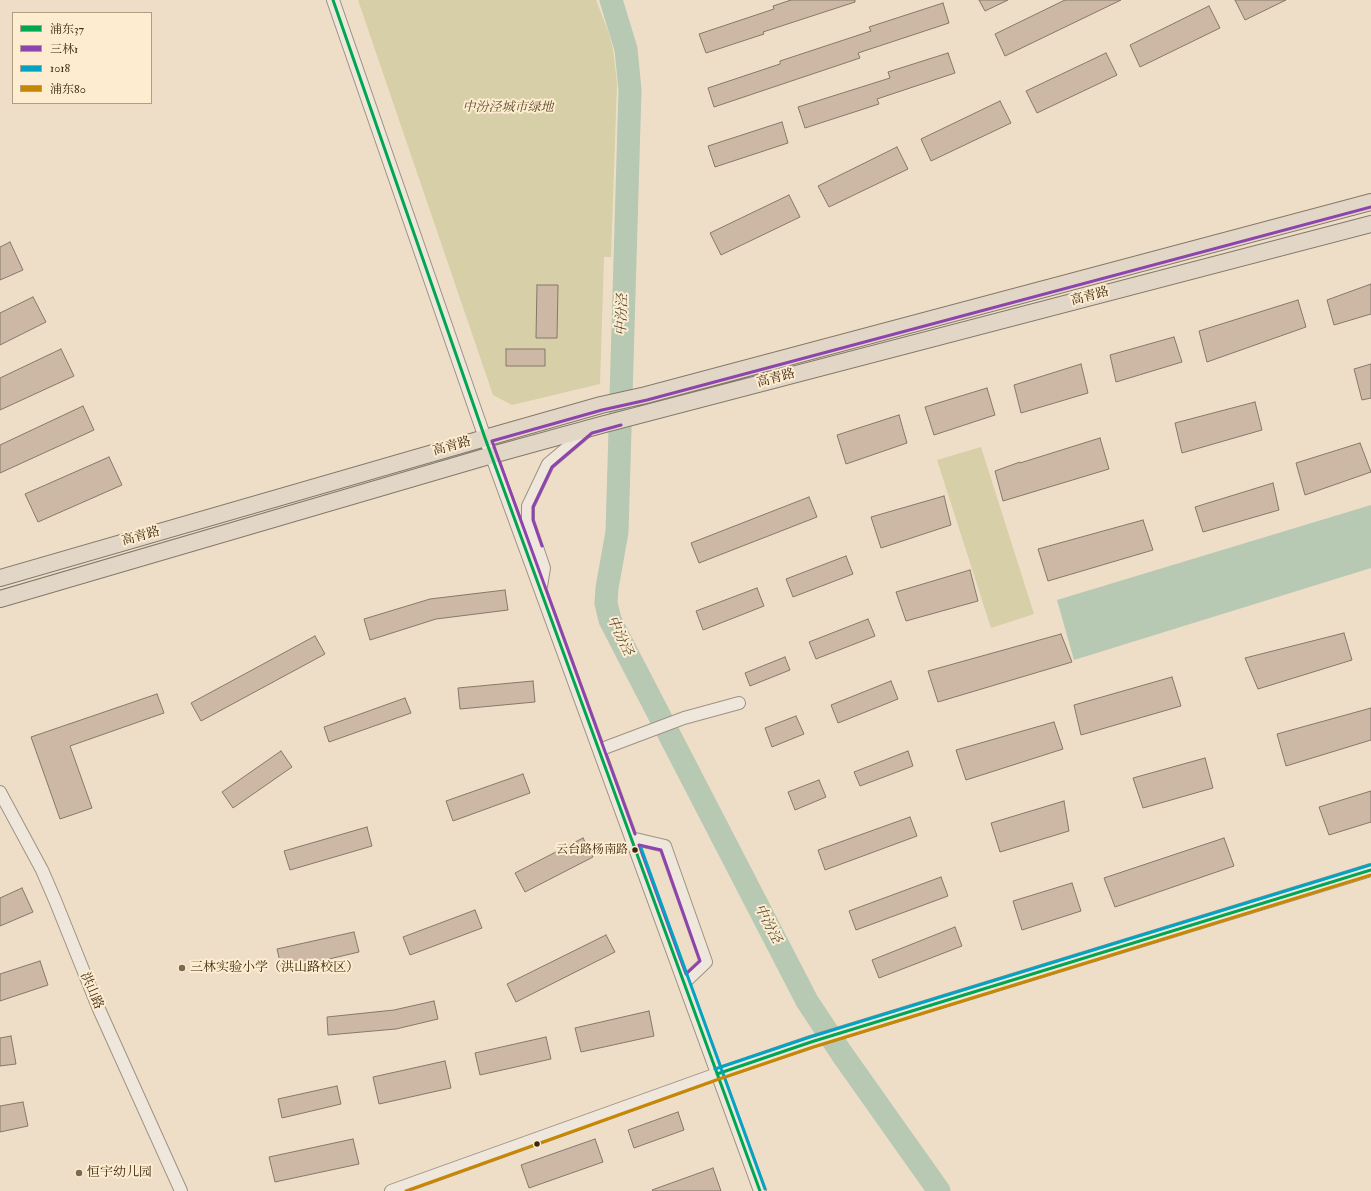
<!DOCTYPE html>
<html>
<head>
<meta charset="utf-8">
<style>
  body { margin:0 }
  #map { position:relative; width:1371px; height:1191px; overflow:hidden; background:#eedec7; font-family:"IM FELL Double Pica","Noto Serif SC",serif }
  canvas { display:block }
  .legend { position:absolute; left:12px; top:12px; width:140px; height:92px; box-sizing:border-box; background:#feecd1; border:1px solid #b19e82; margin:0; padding:5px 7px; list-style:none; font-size:12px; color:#3d290c }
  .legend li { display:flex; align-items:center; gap:8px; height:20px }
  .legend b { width:20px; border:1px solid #b19e82 }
</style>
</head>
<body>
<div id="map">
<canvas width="1371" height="1191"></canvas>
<ul class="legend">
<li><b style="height:5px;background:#00a651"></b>浦东37</li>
<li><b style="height:5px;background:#8e44ad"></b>三林1</li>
<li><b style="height:5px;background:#03a3c4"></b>1018</li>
<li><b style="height:5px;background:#c88703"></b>浦东80</li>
</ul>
</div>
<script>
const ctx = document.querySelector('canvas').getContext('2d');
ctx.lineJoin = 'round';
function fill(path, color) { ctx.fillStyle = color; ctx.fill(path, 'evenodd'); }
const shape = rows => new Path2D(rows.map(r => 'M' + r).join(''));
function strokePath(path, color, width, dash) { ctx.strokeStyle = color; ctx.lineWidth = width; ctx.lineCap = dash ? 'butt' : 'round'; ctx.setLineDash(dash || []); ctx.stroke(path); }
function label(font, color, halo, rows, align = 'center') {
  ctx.font = font + ' "IM FELL Double Pica","Noto Serif SC",serif'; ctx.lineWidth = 4; ctx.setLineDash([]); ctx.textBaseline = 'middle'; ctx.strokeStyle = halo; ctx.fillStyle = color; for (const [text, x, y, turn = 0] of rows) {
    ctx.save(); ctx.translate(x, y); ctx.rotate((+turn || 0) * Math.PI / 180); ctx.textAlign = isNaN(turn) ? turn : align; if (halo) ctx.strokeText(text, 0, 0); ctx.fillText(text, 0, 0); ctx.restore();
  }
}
fill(shape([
  [358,0,596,0,608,31,613,49,617,83,611,257,604,257,600,384,512,405,493,395],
  [981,447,1034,614,991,628,937,460]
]), '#d6cfa7');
fill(shape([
  [1371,505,1371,568,1074,660,1057,600]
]), '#b7c8b3');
strokePath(shape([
  [611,0,626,49,630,90,617,532,607,588,606,603,610,620,807,1001,842,1054,939,1191]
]), '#b7c8b3', 23);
const building = shape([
  [791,0,855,0,855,2,763,32,764,34,706,53,699,34,774,9,773,6,791,0],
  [979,0,1008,0,985,11,979,0],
  [1065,0,1121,0,1005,56,995,34,1065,0],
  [1235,0,1286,0,1245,20,1235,0],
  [943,3,949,23,858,53,860,58,714,107,708,88,780,64,780,61,871,31,869,27,943,3],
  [1209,6,1220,28,1140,67,1130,45,1209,6],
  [948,53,955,73,877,99,879,104,805,128,798,107,890,78,888,72,948,53],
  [1106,53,1117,75,1037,113,1026,91,1106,53],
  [1000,101,1011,123,931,161,921,139,1000,101],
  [782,122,788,143,715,167,708,146,782,122],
  [897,147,908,169,829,207,818,186,897,147],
  [789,195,800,217,721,255,710,233,789,195],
  [10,242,23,270,0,280,0,247,10,242],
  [1371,284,1371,314,1334,325,1327,300,1371,284],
  [537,285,558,285,557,338,536,338,537,285],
  [33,297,46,322,0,345,0,313,33,297],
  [1298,300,1306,327,1207,362,1199,331,1298,300],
  [1174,337,1182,362,1116,382,1110,355,1174,337],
  [61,349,74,376,0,410,0,378,61,349],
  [506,349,545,349,545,366,506,366,506,349],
  [1081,364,1088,393,1021,413,1014,385,1081,364],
  [1371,364,1371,398,1362,400,1354,369,1371,364],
  [987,388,995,415,934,435,925,407,987,388],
  [1255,402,1262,430,1182,453,1175,423,1255,402],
  [83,406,94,430,0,473,0,445,83,406],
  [899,415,907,443,846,464,837,435,899,415],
  [1100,438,1109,469,1003,501,995,471,1020,462,1020,463,1100,438],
  [1360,443,1371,472,1305,495,1296,463,1360,443],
  [109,457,122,485,38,522,25,494,109,457],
  [1273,483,1279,510,1203,532,1195,507,1273,483],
  [944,496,951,525,881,548,871,517,944,496],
  [809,497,817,517,699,563,691,543,809,497],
  [1143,520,1153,550,1048,581,1038,549,1143,520],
  [846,556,853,574,793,597,786,579,846,556],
  [970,570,978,601,906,621,896,592,970,570],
  [757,588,764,606,703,630,696,611,757,588],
  [505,590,508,610,436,619,370,640,364,619,430,599,505,590],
  [868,619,875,636,816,659,809,642,868,619],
  [1344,633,1352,660,1258,689,1245,658,1344,633],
  [1061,634,1072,662,938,702,928,671,1061,634],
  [315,636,325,654,201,721,191,703,315,636],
  [785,657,790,670,750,686,745,673,785,657],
  [1172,677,1181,706,1081,735,1074,705,1172,677],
  [533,681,535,702,460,709,458,688,533,681],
  [891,681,898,699,838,723,831,705,891,681],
  [157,694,164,713,70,746,92,808,60,819,31,737,157,694],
  [405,698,411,713,329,742,324,727,405,698],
  [1371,708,1371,740,1286,766,1277,734,1371,708],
  [796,716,804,734,772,747,765,728,796,716],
  [1054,722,1063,749,966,780,956,750,1054,722],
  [281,751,292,767,233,808,222,792,281,751],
  [908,751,913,766,860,786,854,772,908,751],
  [1205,758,1213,788,1143,808,1133,778,1205,758],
  [523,774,530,793,453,821,446,801,523,774],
  [819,780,826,797,795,810,788,792,819,780],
  [1371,791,1371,822,1329,835,1319,807,1371,791],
  [1064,801,1069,831,1000,852,991,823,1064,801],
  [910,817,917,836,825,870,818,850,910,817],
  [367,827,372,846,290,870,284,851,367,827],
  [583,838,593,857,525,892,515,873,583,838],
  [1224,838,1234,866,1115,907,1104,878,1224,838],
  [941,877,948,896,856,930,849,911,941,877],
  [1072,883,1081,911,1022,930,1013,901,1072,883],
  [22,888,33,912,0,926,0,898,22,888],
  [475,910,482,928,410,955,403,937,475,910],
  [955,927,962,946,879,978,872,960,955,927],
  [354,932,359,952,282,970,277,949,354,932],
  [606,935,615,952,516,1002,507,984,606,935],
  [40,961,48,985,0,1001,0,974,40,961],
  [434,1001,438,1019,396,1029,328,1035,327,1017,394,1010,434,1001],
  [649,1011,654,1036,581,1052,575,1028,649,1011],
  [11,1036,16,1064,0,1066,0,1038,11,1036],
  [546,1037,551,1059,480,1075,475,1053,546,1037],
  [445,1061,451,1088,379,1104,373,1077,445,1061],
  [337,1086,341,1104,282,1118,278,1099,337,1086],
  [23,1102,28,1126,0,1132,0,1106,23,1102],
  [678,1112,684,1130,634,1148,628,1130,678,1112],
  [353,1139,359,1164,275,1182,269,1157,353,1139],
  [595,1139,603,1162,529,1188,521,1165,595,1139],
  [713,1168,721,1191,653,1191,652,1190,713,1168]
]);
fill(building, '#cdb8a5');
strokePath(building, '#847969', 1);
const minor = shape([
  [333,0,485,438,760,1191],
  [541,586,544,568,528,521,528,506,548,464,588,430],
  [599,750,684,718,739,703],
  [0,792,42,870,55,900,98,1007,181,1191],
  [631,838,665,846,706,962,684,983],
  [391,1191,717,1074,811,1042,1371,870]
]);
const major = shape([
  [0,578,485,438,601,405,646,395,1371,202],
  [0,599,492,455,601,425,1371,224]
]);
strokePath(minor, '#9d9282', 14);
strokePath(major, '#847969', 18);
strokePath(minor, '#efe7dc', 12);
strokePath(major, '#e2d7c7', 16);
strokePath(shape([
  [333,0,485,438,760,1191],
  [717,1074,811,1042,1371,870]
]), '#00a651', 3);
strokePath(shape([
  [542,546,533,520,533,507,552,467,592,433,621,425],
  [635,834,492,441,602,410,647,400,1371,207],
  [639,845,661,850,700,961,686,974,639,845]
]), '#8e44ad', 3);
strokePath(shape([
  [641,848,765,1189],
  [715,1069,810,1037,1370,865]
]), '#03a3c4', 3);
strokePath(shape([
  [406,1191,719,1079,813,1047,1371,875]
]), '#c88703', 3);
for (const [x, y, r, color] of [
  [635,850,3.5,"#3d290c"],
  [182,968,4,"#7b684d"],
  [537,1144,3.5,"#3d290c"],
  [79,1173,4,"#7b684d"]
]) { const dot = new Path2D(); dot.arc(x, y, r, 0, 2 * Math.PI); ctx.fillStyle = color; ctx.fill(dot); strokePath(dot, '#feecd1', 1.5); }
label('12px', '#3d290c', '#feecd1', [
  ["云台路杨南路",628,850]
], 'right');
label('italic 13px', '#5e4f2c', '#feecd1', [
  ["中汾泾城市绿地",508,108]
]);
label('13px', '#3d290c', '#feecd1', [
  ["高青路",1090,297,-15],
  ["高青路",776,379,-15],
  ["高青路",452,447,-16],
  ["高青路",141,537,-16],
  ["洪山路",91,991,67]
]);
label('13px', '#3d290c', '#feecd1', [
  ["三林实验小学（洪山路校区）",190,968],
  ["恒宇幼儿园",87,1173]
], 'left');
label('italic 14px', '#564e34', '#feecd1', [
  ["中汾泾",623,315,-88],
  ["中汾泾",619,636,65],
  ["中汾泾",767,924,63]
]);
</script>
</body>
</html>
